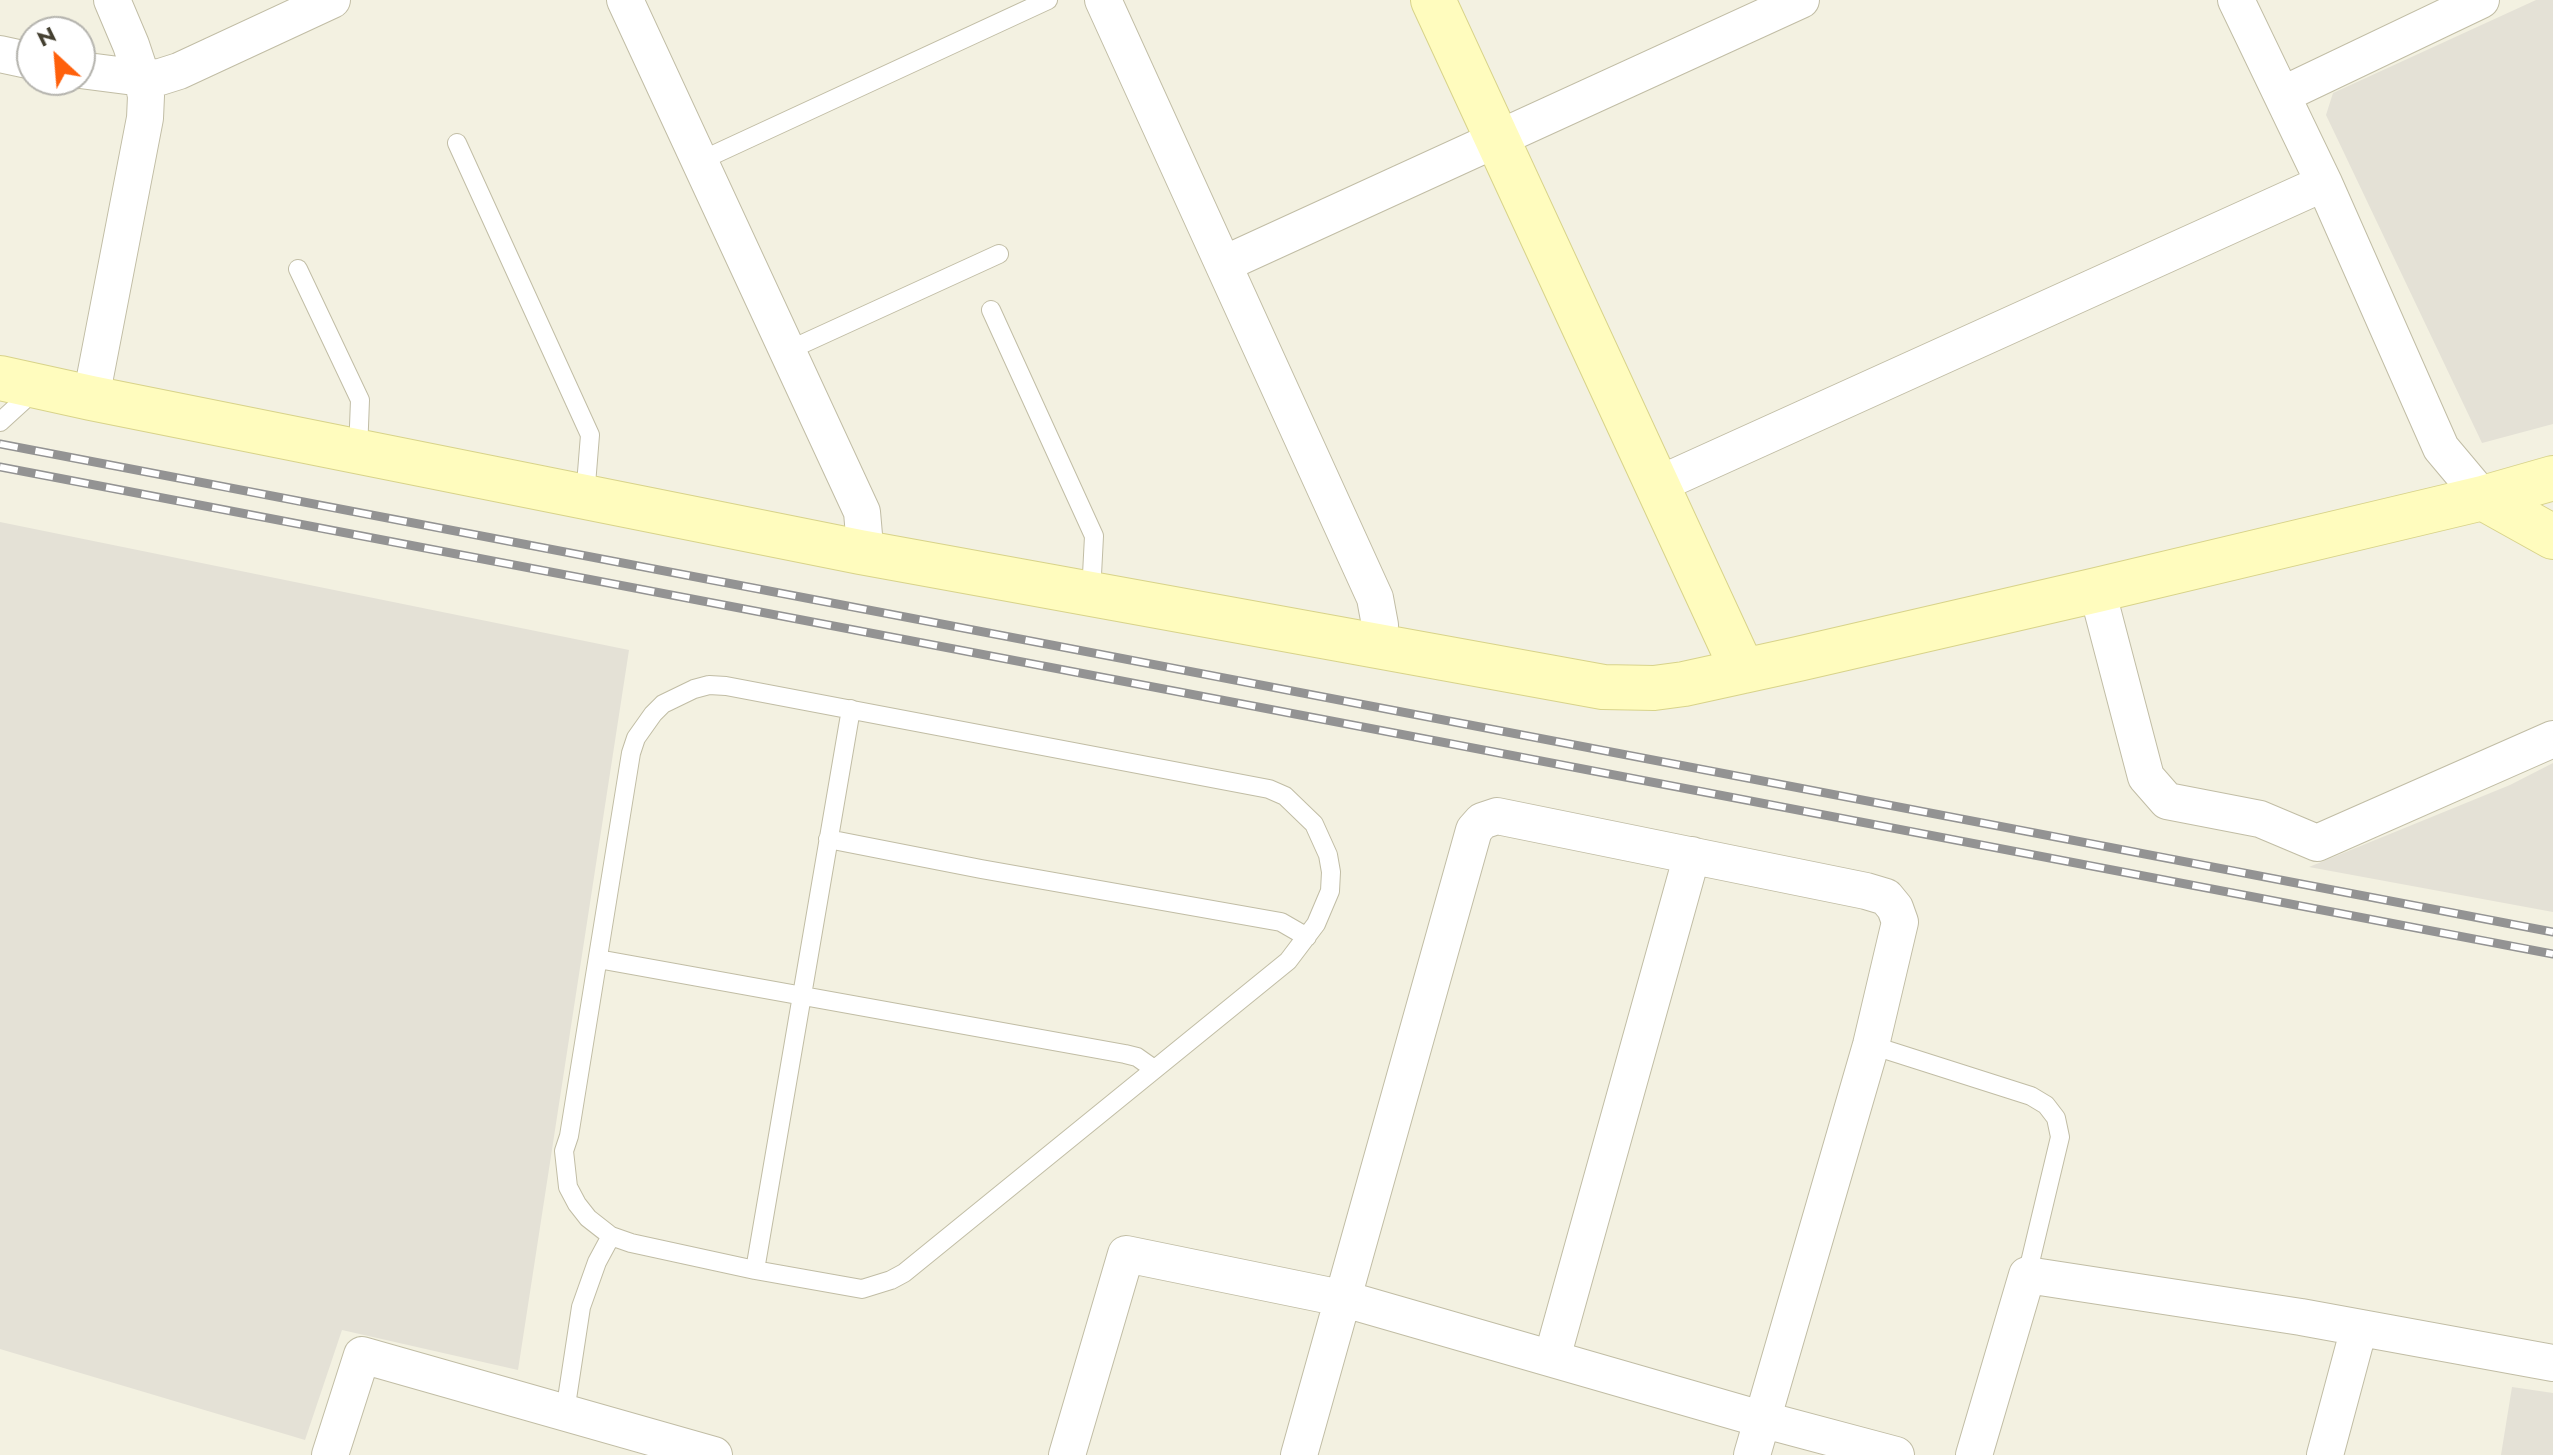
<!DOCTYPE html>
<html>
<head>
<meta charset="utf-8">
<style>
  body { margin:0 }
  #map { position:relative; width:2553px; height:1455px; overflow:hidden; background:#f3f1e1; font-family:Jost,sans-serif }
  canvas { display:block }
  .north { position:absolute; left:16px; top:16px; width:80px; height:80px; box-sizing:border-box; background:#fff; border:2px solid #b4b3ad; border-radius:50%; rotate:334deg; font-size:22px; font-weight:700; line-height:32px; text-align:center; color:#444031 }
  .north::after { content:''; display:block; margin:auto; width:28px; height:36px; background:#ff600b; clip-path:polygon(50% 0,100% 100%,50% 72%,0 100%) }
</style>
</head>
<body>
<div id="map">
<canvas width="2553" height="1455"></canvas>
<div class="north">N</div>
</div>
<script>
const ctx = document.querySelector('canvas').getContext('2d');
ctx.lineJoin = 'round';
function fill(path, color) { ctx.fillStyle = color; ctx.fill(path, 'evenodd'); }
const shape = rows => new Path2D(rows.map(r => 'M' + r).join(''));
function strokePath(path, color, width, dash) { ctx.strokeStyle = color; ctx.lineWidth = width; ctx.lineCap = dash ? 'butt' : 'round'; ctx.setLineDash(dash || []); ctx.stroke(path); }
fill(shape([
  [2536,0,2553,0,2553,424,2482,443,2326,115,2333,93],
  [0,522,629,650,518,1370,342,1330,305,1440,0,1349],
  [2553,763,2553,912,2309,867,2510,785],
  [2512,1387,2553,1393,2553,1455,2501,1455]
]), '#e4e1d6');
const lane = shape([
  [457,143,590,435,585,497],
  [700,161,1048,0],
  [298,269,360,400,358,452],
  [991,310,1094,536,1091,594],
  [787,351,999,254],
  [0,422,23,401,33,386],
  [709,685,726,686,1269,789,1285,796,1314,824,1328,855,1331,872,1330,891,1316,924,1288,961,904,1273,891,1280,862,1289,755,1270,631,1243,611,1236,588,1218,577,1204,568,1187,564,1151,569,1136,631,753,636,738,653,714,663,704,694,689,709,685],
  [828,839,981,869,1281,922,1307,937],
  [598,959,1125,1054,1137,1057,1154,1069],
  [1871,1045,2031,1096,2046,1105,2056,1118,2060,1137,2027,1275],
  [755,1270,851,709],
  [565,1412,581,1307,597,1262,611,1236]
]);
const street = shape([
  [625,0,862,512,864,535,860,552],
  [1103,0,1375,598,1380,625,1377,646],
  [2236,0,2324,183,2441,448,2483,498],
  [0,54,32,61],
  [80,70,142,78,160,77,179,71,332,0],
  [2282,95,2481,0],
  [1224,264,1801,0],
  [91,398,145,118,146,96,142,78,131,45,112,0],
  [1655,486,2324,183],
  [2097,590,2146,777,2167,801,2260,819,2317,843,2553,739],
  [1552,1358,1692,855],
  [330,1455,362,1355,714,1455],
  [1067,1455,1126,1254,1341,1298,1761,1419,1896,1455],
  [1299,1455,1474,830,1482,821,1497,816,1866,891,1886,897,1895,908,1900,922,1871,1045,1752,1455],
  [1974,1455,2027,1275,2301,1317,2553,1363],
  [2325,1455,2359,1328]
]);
const secondary = shape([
  [1433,0,1743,671],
  [0,378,91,398,860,552,1603,687,1654,688,1684,684,1798,659,2097,590,2483,498,2553,478],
  [2483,498,2553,537]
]);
strokePath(lane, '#c1bda5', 20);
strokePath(street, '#c1bda5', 38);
strokePath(secondary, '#d8d38a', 46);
strokePath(lane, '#fff', 18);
strokePath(street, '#fff', 36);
strokePath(secondary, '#fffcbe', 44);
const rail = shape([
  [0,444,2553,932],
  [0,467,2553,954]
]);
strokePath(rail, '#939393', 9);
strokePath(rail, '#fff', 6, [18]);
</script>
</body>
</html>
